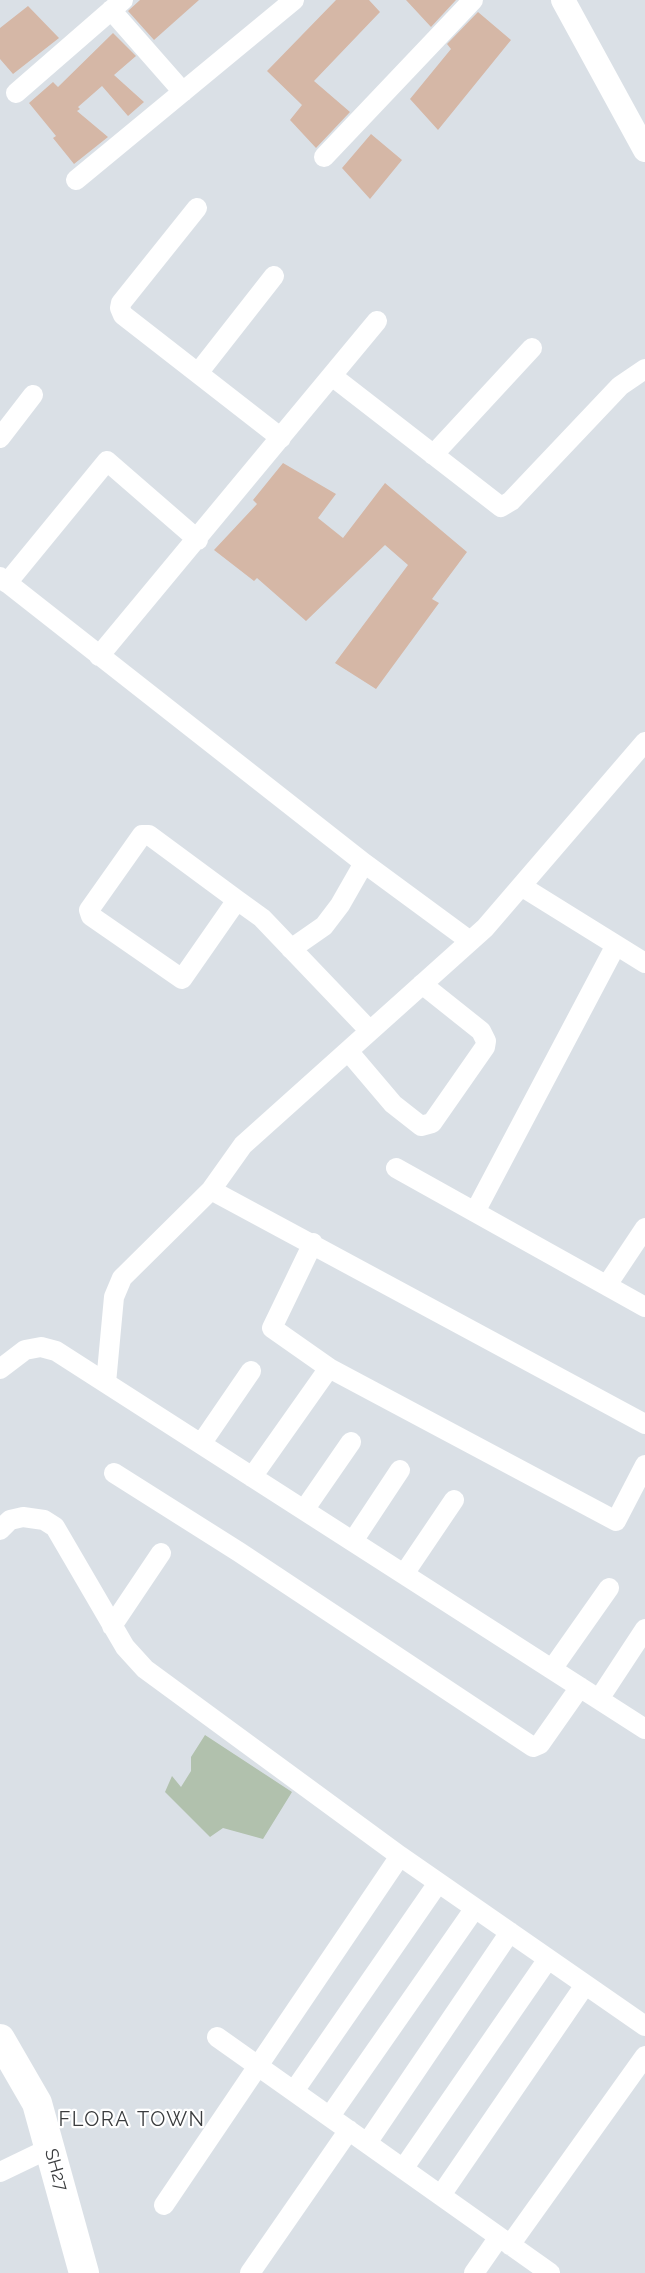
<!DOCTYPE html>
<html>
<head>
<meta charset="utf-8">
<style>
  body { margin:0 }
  canvas { display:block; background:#dae0e6 }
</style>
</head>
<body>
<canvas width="645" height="2273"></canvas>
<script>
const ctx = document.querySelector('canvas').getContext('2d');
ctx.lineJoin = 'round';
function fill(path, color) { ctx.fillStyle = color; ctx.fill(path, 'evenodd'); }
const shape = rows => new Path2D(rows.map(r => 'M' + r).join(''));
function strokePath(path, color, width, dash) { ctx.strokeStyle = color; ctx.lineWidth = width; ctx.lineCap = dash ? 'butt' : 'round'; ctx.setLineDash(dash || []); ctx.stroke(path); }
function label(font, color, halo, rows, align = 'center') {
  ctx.font = font + ' Raleway,sans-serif'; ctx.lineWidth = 4.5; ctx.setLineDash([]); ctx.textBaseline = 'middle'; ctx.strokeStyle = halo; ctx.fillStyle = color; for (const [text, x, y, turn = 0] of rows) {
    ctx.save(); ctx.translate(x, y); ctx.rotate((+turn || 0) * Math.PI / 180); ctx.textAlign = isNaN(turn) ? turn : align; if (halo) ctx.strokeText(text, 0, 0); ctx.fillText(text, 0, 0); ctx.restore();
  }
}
fill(shape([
  [205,1735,292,1792,263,1839,223,1828,210,1837,165,1792,172,1776,181,1787,191,1771,191,1757]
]), '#b1c1ad');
fill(shape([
  [140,0,199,0,154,40,128,11],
  [336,0,369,0,380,12,314,81,350,112,316,148,290,120,302,105,267,71],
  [406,0,456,0,431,27],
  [28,6,59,38,13,74,0,59,0,28],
  [478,12,511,40,438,130,410,99,451,49,447,44],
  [113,33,136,56,114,75,144,102,128,116,102,86,78,107,80,109,77,111,108,137,74,164,53,138,56,136,29,103,53,82,58,87],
  [371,134,402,160,370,199,342,168],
  [283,463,336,494,318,518,343,538,385,483,467,552,432,599,439,603,376,689,335,663,408,565,385,545,306,621,257,578,254,581,214,550,257,504,253,500]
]), '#d5b7a6');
strokePath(shape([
  [111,10,183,92],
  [16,93,123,0],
  [324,157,473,0],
  [76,180,294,0],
  [197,208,121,303,120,308,123,315,281,438],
  [198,373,274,276],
  [332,376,501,507,511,501,620,386,645,369],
  [0,438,33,395],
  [433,455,532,348],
  [0,577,364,863,470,941],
  [7,583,107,461,198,540],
  [99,656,377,321],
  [521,886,645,963],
  [237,900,182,979,91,916,89,910,142,835,149,835,237,900,262,918,370,1031],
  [291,949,324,926,340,905,364,863],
  [348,1051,393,1104,421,1126,432,1123,485,1047,486,1041,481,1031,422,984],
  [396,1168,645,1307],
  [211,1190,645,1424],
  [476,1210,616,945],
  [313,1243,272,1328,329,1368,616,1521,645,1465],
  [607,1285,645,1228],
  [0,1369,25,1350,41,1347,56,1351,645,1729],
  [106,1383,114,1297,122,1278,211,1190,243,1145,485,928,645,742],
  [201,1444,251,1371],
  [114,1473,239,1552,533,1747,540,1744,580,1687],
  [252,1477,329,1368],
  [304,1510,351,1442],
  [0,1530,10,1520,23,1517,44,1520,55,1527,125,1647,145,1669,400,1856,645,2026],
  [353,1541,400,1470],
  [404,1574,454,1500],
  [112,1626,161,1553],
  [552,1669,609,1588],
  [599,1699,645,1629],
  [217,2037,550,2273],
  [294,2091,438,1883],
  [330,2116,475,1908],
  [367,2143,510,1932],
  [403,2169,548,1959],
  [0,2172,50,2148],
  [441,2195,585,1985],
  [164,2205,400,1856],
  [510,2245,645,2056],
  [250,2273,349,2130],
  [474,2273,499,2237]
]), '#fff', 20);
strokePath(shape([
  [563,0,645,150]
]), '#fff', 24);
strokePath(shape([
  [0,2039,37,2103,84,2273]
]), '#fff', 30);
label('18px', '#3b3d3f', '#fff', [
  ["SH27",56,2170,74]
]);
ctx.letterSpacing = '1.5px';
label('20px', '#3b3d3f', '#fff', [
  ["FLORA TOWN",132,2120]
]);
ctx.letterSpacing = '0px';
</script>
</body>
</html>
